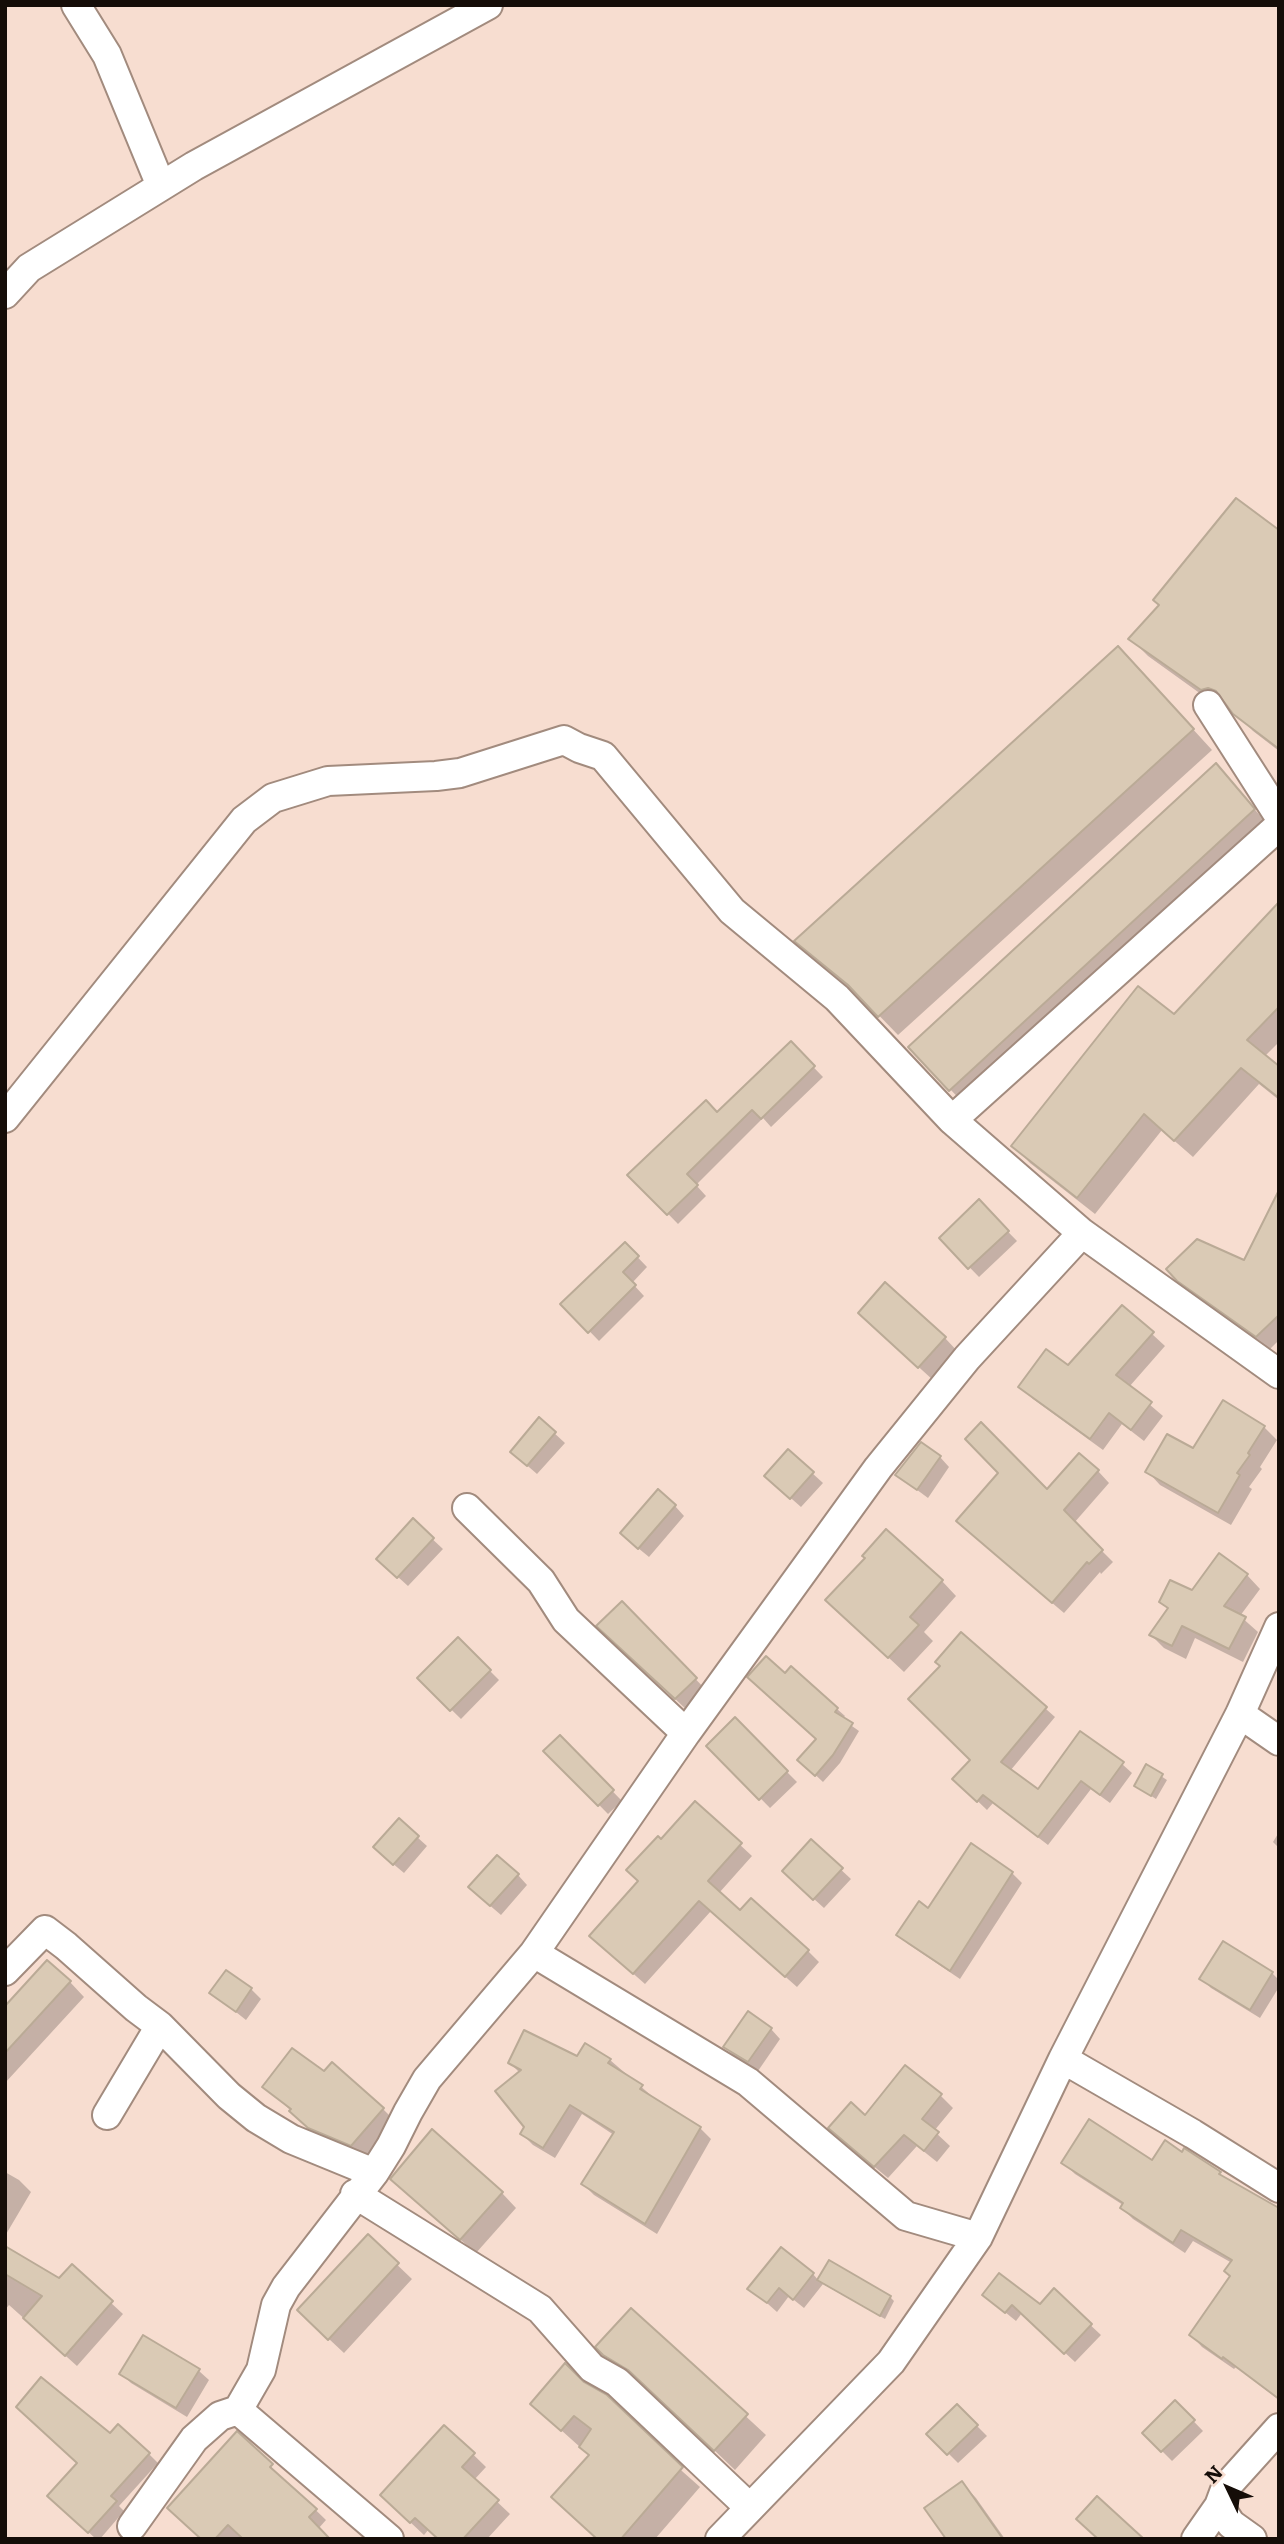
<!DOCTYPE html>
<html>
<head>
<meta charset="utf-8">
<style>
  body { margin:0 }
  #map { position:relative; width:1284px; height:2544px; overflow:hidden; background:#f7ddd0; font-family:Literata,serif }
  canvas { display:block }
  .frame { position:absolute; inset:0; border:7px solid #150d08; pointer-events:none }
  .north { position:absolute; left:1193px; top:2453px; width:70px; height:70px; -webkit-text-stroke:5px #f7ddd0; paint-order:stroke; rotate:314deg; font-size:19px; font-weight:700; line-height:28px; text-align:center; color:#150d08 }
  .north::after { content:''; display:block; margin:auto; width:24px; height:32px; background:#150d08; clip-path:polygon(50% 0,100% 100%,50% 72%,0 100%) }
</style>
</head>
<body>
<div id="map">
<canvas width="1284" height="2544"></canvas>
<div class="frame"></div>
<div class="north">N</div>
</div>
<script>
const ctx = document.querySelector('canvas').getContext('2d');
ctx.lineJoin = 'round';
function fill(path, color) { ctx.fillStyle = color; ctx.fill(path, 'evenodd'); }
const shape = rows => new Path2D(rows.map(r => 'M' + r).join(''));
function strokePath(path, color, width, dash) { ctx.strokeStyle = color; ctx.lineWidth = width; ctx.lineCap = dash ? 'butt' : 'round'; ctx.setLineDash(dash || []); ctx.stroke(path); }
fill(shape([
  [1279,532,1279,751,1253,731,1230,706,1219,707,1148,656,1131,639],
  [1137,668,1212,750,898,1035,865,1001,816,960,796,941],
  [1216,766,1273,830,970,1110,910,1047],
  [1279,905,1279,1042,1264,1057,1279,1070,1279,1100,1259,1084,1193,1157,1162,1130,1095,1214,1030,1163,1013,1145,1174,1016],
  [791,1044,823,1077,771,1127,763,1118,696,1185,706,1196,678,1224,630,1175,718,1114],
  [979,1202,1017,1241,979,1277,941,1238],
  [1279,1215,1279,1340,1270,1349,1192,1293,1168,1269,1245,1263],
  [625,1244,647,1267,632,1283,644,1296,599,1341,563,1304],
  [875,1327,945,1338,959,1353,934,1381],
  [1152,1334,1165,1346,1129,1387,1163,1416,1144,1441,1122,1424,1103,1450,1033,1399,1021,1387],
  [540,1420,565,1443,537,1474,522,1461],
  [1264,1427,1277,1440,1260,1467,1262,1469,1249,1487,1252,1489,1231,1525,1160,1485,1148,1472,1193,1451],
  [788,1451,823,1483,801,1507,776,1485],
  [940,1457,949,1467,928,1498,897,1475],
  [1098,1471,1109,1483,1074,1523,1113,1562,1101,1574,1100,1572,1064,1613,970,1533,1001,1473,1047,1492],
  [675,1506,684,1516,649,1557,632,1543],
  [413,1521,443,1549,408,1586,388,1568],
  [1247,1575,1260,1589,1240,1616,1258,1632,1243,1662,1195,1638,1186,1659,1164,1648,1151,1635,1192,1593],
  [942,1581,956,1596,924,1632,933,1641,904,1672,843,1615],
  [622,1603,710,1694,690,1713,613,1640],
  [961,1634,1055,1717,1010,1771,1038,1792,1122,1764,1132,1773,1110,1803,1091,1789,1048,1845,993,1803,987,1810,964,1788,972,1760,942,1667],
  [458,1639,499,1680,461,1719,419,1678],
  [792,1668,837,1709,845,1716,842,1719,859,1731,840,1763,823,1782,807,1767,818,1740,786,1675],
  [735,1720,797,1782,770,1808,709,1746],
  [560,1737,622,1801,608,1814,546,1751],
  [1147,1767,1167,1780,1156,1799,1136,1786],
  [695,1803,752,1856,719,1893,741,1912,808,1951,819,1962,797,1987,711,1911,645,1984,603,1947,661,1841],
  [1279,1832,1279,1848,1273,1842],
  [417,1837,427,1846,404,1873,385,1857],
  [811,1842,851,1879,824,1908,794,1881],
  [971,1846,1012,1873,1022,1883,960,1979,908,1944,899,1935,928,1910],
  [518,1875,527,1885,501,1915,480,1897],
  [1272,1973,1279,1980,1279,1987,1260,2018,1211,1988,1202,1979],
  [70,1982,84,1997,5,2083,5,2008],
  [251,1989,261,1999,246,2020,212,1993],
  [771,2029,780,2039,758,2071,735,2057,725,2047],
  [578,2058,610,2060,653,2097,700,2128,711,2139,657,2234,594,2195,583,2184,614,2135,582,2114,555,2158,533,2145,522,2134,526,2127,520,2073,510,2063],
  [324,2074,383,2109,397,2123,365,2158,324,2141,265,2087],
  [940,2095,953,2108,934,2131,950,2146,937,2162,917,2146,888,2178,842,2140,866,2117],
  [1185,2150,1226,2180,1274,2207,1279,2206,1279,2400,1236,2367,1234,2369,1202,2347,1191,2335,1232,2277,1232,2263,1193,2241,1185,2253,1133,2219,1122,2208,1123,2205,1075,2174,1063,2162,1152,2163,1182,2154],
  [5,2172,19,2180,31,2192,5,2236],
  [502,2193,516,2208,476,2253,407,2194],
  [368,2237,412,2279,344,2353,314,2325],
  [5,2248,59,2281,72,2267,123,2314,77,2366,9,2305,5,2310],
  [813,2274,819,2281,890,2297,894,2301,885,2319,823,2284,804,2308,789,2296,777,2312,750,2288],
  [1054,2291,1101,2335,1075,2362,1022,2313,1016,2321,984,2295,1040,2306],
  [631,2310,766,2435,735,2470,650,2389,624,2374,604,2354],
  [144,2337,199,2371,209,2380,187,2417,131,2383,122,2374],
  [585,2385,700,2487,655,2539,597,2539,590,2456,532,2404],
  [1175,2402,1203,2431,1172,2461,1144,2433],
  [957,2406,987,2436,958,2463,929,2434],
  [445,2427,486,2467,474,2480,510,2514,487,2539,439,2539,429,2529,424,2535,394,2507],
  [237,2434,326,2520,318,2529,327,2539,203,2539],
  [110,2436,149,2454,158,2463,119,2506,124,2511,100,2539,96,2539,59,2505],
  [962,2483,976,2498,1005,2539,948,2539]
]), '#0003');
const building = shape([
  [1236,498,1279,530,1279,749,1233,714,1216,691,1208,688,1201,690,1128,639,1159,605,1153,600,1236,498],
  [1118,646,1194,729,878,1017,848,985,794,941,1118,646],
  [1216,763,1255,809,949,1091,908,1047,1216,763],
  [1279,902,1279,1007,1247,1040,1279,1066,1279,1098,1241,1068,1174,1141,1144,1114,1077,1198,1011,1146,1138,986,1174,1014,1279,902],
  [791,1041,815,1066,761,1119,752,1110,687,1174,698,1185,667,1215,627,1175,706,1100,717,1112,791,1041],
  [1279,1190,1279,1315,1256,1337,1177,1281,1166,1269,1197,1239,1244,1260,1279,1190],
  [979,1199,1009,1231,968,1269,939,1238,979,1199],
  [625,1242,639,1256,623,1272,636,1285,588,1333,560,1304,625,1242],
  [885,1282,946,1337,918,1368,858,1313,885,1282],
  [1122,1305,1154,1332,1116,1375,1152,1402,1131,1430,1109,1413,1090,1439,1018,1387,1046,1349,1068,1365,1122,1305],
  [1223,1400,1265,1426,1248,1453,1250,1455,1237,1473,1240,1475,1218,1513,1145,1472,1167,1434,1193,1448,1223,1400],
  [539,1417,556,1432,527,1466,510,1452,539,1417],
  [981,1422,1047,1489,1079,1453,1099,1470,1064,1510,1103,1550,1089,1564,1087,1562,1052,1603,956,1521,998,1473,965,1439,981,1422],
  [921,1442,941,1456,917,1490,895,1475,921,1442],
  [788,1449,814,1472,790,1499,764,1476,788,1449],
  [658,1489,676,1505,638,1549,620,1533,658,1489],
  [413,1518,434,1538,397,1578,376,1559,413,1518],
  [886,1529,943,1580,910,1617,919,1625,888,1658,825,1600,865,1558,862,1556,886,1529],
  [1219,1553,1248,1574,1224,1606,1246,1617,1229,1649,1182,1626,1172,1646,1149,1635,1168,1608,1159,1602,1170,1580,1192,1590,1219,1553],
  [622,1601,697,1678,675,1699,596,1626,622,1601],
  [961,1632,1047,1707,1001,1762,1038,1789,1080,1731,1124,1762,1100,1795,1081,1781,1038,1837,983,1795,977,1802,952,1779,970,1760,908,1699,940,1666,935,1662,961,1632],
  [458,1637,491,1670,450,1711,417,1678,458,1637],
  [766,1656,785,1673,791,1666,838,1708,835,1712,853,1723,833,1755,815,1776,797,1760,816,1739,747,1677,766,1656],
  [735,1717,788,1771,759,1800,706,1746,735,1717],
  [560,1735,614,1790,598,1806,543,1751,560,1735],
  [1146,1764,1163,1774,1151,1796,1134,1786,1146,1764],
  [695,1801,742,1843,708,1881,740,1910,751,1898,809,1950,785,1977,699,1901,633,1974,589,1936,638,1881,626,1870,658,1836,661,1839,695,1801],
  [399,1818,419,1836,393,1865,373,1847,399,1818],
  [811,1839,843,1868,813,1900,782,1871,811,1839],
  [971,1843,1013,1872,950,1971,896,1935,919,1901,928,1908,971,1843],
  [497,1855,519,1874,490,1906,468,1887,497,1855],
  [1223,1941,1273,1972,1250,2010,1199,1979,1223,1941],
  [47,1960,71,1981,5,2053,5,2006,47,1960],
  [226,1970,252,1988,236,2012,209,1993,226,1970],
  [748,2011,772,2028,748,2062,723,2047,748,2011],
  [524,2030,577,2056,585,2043,611,2059,608,2063,643,2085,640,2089,701,2127,645,2224,581,2184,614,2132,570,2105,543,2148,520,2134,524,2127,495,2091,521,2070,508,2063,524,2030],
  [292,2048,324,2071,332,2062,384,2108,351,2146,308,2128,289,2111,291,2109,262,2087,292,2048],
  [905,2065,942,2094,922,2119,939,2132,924,2151,904,2135,874,2167,828,2128,851,2102,865,2115,905,2065],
  [1089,2119,1152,2160,1165,2140,1182,2152,1184,2148,1221,2172,1219,2174,1279,2208,1279,2399,1223,2357,1222,2359,1189,2335,1230,2276,1224,2271,1232,2260,1181,2230,1173,2243,1120,2208,1123,2203,1061,2163,1089,2119],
  [432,2129,503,2192,460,2240,390,2179,432,2129],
  [368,2234,399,2263,328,2340,297,2310,368,2234],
  [5,2246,59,2278,72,2264,113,2301,65,2356,23,2318,42,2296,5,2274,5,2246],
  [781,2247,814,2273,793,2300,779,2288,767,2303,747,2289,781,2247],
  [829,2260,891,2296,880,2316,817,2280,829,2260],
  [999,2273,1040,2304,1054,2288,1092,2324,1064,2354,1012,2305,1005,2313,982,2295,999,2273],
  [631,2308,748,2414,714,2451,628,2370,603,2355,595,2347,631,2308],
  [143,2335,200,2369,176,2408,119,2374,143,2335],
  [565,2363,584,2382,607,2395,683,2467,621,2539,597,2539,551,2497,589,2455,579,2447,591,2429,574,2416,561,2431,530,2404,565,2363],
  [41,2377,110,2433,118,2424,150,2453,111,2496,117,2501,88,2533,47,2496,77,2463,16,2407,41,2377],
  [1175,2400,1195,2420,1161,2452,1142,2433,1175,2400],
  [957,2404,978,2425,947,2455,926,2434,957,2404],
  [444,2425,475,2453,462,2467,499,2500,463,2539,438,2539,415,2518,410,2523,380,2495,444,2425],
  [237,2431,273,2464,270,2467,317,2509,309,2517,330,2539,243,2539,228,2525,215,2539,201,2539,167,2508,237,2431],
  [962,2481,1003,2539,946,2539,924,2508,962,2481],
  [1097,2496,1144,2539,1098,2539,1076,2519,1097,2496]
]);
fill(building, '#dacab5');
strokePath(building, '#baaa96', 2);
const minor = shape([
  [76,5,107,55,161,186],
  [5,294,29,268,194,166,488,5],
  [1208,705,1279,816],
  [5,1118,244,820,273,798,328,781,436,776,460,773,564,740,579,748,603,756,732,911,837,998,952,1120,1082,1233,1279,1374],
  [952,1120,1279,826],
  [467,1508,541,1581,566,1620,686,1733],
  [1240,1714,1279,1741],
  [534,1953,748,2082,906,2216,978,2237],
  [5,1971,45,1930,66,1946,136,2008,160,2026,229,2096,256,2118,291,2139,374,2173],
  [1063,2059,1193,2134,1279,2188],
  [107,2115,160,2026],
  [355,2194,540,2309,592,2368,617,2382,749,2507],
  [238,2410,389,2539],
  [1219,2506,1231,2524,1252,2539],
  [132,2526,194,2439,220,2416,238,2410,261,2370,276,2305,286,2287,374,2173,391,2146,408,2112,427,2079,534,1953,686,1733,878,1468,967,1358,1082,1233],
  [720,2539,891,2362,978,2237,1063,2059,1240,1714,1279,1627],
  [1196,2539,1219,2506,1226,2487,1279,2428]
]);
strokePath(minor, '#a28b7e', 32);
strokePath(minor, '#fff', 28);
</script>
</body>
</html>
